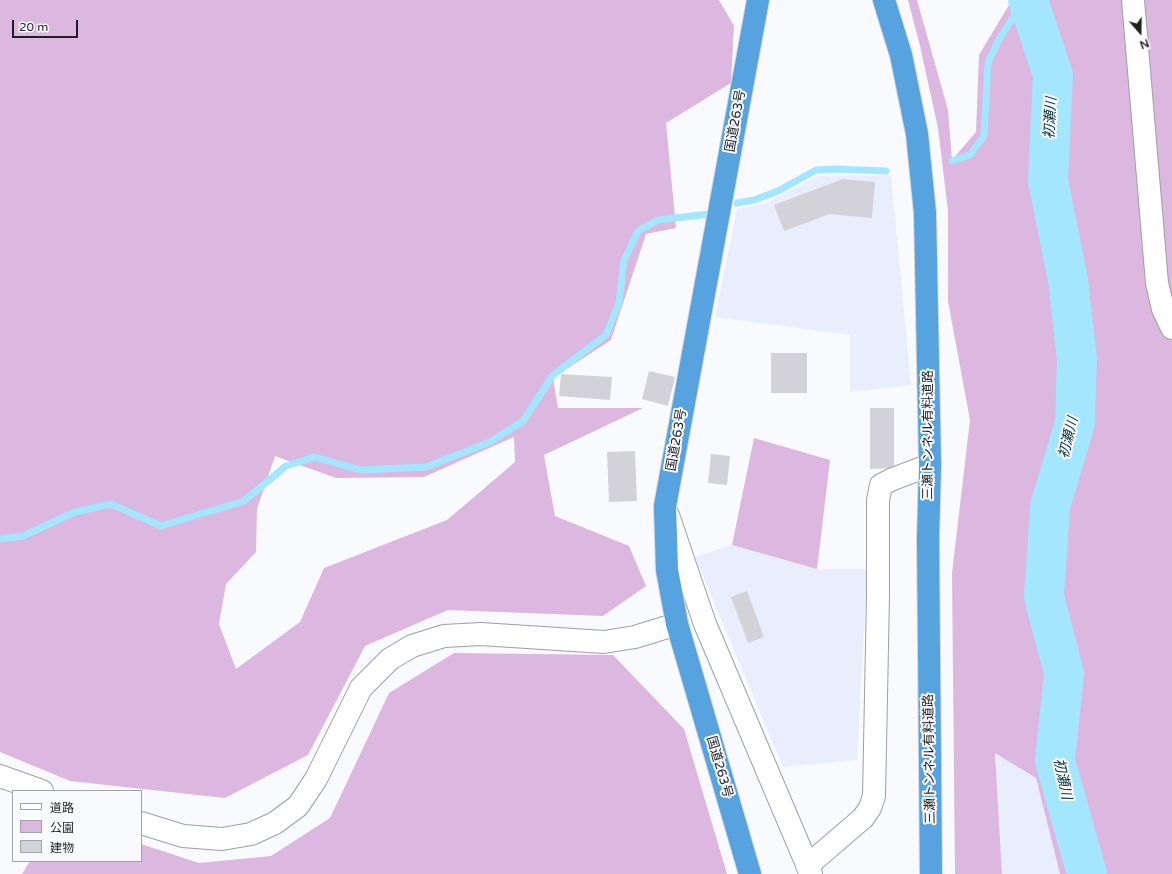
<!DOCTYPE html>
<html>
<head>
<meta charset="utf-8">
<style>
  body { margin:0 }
  #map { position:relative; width:1172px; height:874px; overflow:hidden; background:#f8fafe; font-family:"Varela Round","Noto Sans JP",sans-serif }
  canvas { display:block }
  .legend { position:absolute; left:12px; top:790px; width:130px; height:72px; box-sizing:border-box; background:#f8fafe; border:1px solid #a1a2a6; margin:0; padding:5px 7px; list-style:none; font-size:12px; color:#1e1f21 }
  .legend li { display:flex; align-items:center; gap:8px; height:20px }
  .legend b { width:20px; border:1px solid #a1a2a6 }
  .north { position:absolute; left:1120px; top:12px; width:40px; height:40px; -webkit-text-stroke:3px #f8fafe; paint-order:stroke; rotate:160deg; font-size:11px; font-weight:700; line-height:16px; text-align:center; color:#1e1f21 }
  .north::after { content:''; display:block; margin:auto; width:14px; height:18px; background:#1e1f21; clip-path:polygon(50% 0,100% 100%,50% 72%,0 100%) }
  .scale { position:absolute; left:12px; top:20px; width:66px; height:18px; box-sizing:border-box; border:2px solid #1e1f21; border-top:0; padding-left:5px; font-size:12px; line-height:14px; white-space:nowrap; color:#1e1f21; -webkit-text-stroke:3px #f8fafe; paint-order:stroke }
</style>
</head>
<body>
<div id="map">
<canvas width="1172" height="874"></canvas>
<ul class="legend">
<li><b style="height:5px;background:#fff"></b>道路</li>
<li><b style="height:11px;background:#dcb7e0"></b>公園</li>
<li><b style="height:11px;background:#d4d2d9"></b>建物</li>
</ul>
<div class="north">N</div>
<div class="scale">20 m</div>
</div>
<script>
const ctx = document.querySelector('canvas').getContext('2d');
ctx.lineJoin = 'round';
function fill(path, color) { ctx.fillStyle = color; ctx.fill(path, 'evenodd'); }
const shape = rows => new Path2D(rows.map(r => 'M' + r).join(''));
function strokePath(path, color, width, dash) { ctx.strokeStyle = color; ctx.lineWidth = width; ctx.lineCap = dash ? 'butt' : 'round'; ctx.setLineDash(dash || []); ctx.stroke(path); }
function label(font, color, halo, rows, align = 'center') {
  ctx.font = font + ' "Varela Round","Noto Sans JP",sans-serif'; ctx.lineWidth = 4; ctx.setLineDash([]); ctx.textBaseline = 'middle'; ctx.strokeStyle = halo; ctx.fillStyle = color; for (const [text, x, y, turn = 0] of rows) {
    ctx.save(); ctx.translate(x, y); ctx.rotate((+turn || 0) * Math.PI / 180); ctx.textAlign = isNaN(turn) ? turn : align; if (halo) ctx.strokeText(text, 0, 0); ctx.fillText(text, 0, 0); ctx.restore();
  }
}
fill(shape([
  [891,175,911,385,850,392,850,335,715,317,737,209,764,204,818,176],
  [732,545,817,569,867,569,857,760,783,767,695,557],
  [995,752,1036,778,1060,874,1002,874]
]), '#e9eefc');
fill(shape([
  [0,0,719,0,734,26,731,83,666,123,676,228,646,234,611,340,553,378,558,408,643,408,544,455,555,516,629,546,646,586,603,616,448,610,365,646,308,755,225,798,70,781,0,752],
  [514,437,515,462,447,520,324,568,300,622,236,669,219,624,226,584,256,552,257,509,275,456,336,478,424,477],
  [908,0,917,0,948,110,952,160,976,132,979,55,1012,0,1172,0,1172,874,1060,874,1036,778,995,753,1002,874,955,874,952,573,970,420,948,301,948,211,938,128,920,46],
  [754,438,830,460,817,569,732,545],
  [454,653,613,655,684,729,727,874,22,874,30,861,141,861,141,844,199,863,271,856,330,818,389,693]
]), '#dcb7e0');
strokePath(shape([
  [952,161,970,155,984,136,988,63,998,41,1024,0],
  [737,203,754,200,778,191,816,170,834,169,886,171],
  [0,539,23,536,75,512,111,504,161,526,244,501,286,466,314,457,361,470,426,467,490,442,523,421,553,375,606,335,619,303,624,261,638,231,658,220,710,214]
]), '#a3e6fd', 7);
strokePath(shape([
  [1028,0,1053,75,1048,181,1068,280,1077,359,1075,423,1050,507,1044,597,1064,673,1055,761,1087,874]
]), '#a3e6fd', 40);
fill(shape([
  [843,179,875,182,872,218,830,214,784,231,774,205],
  [771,353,807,353,807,393,771,393],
  [649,371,675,377,668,406,642,399],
  [561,374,612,377,610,400,559,396],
  [870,408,894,408,894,468,870,469],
  [635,451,637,501,609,502,607,452],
  [711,454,730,456,727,485,708,483],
  [747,591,764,637,748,643,731,597]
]), '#d4d2d9');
const minor = shape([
  [1133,0,1157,283,1163,309,1172,328],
  [668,515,705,624,811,874],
  [0,776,42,791],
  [141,823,183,836,222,839,251,834,275,823,298,806,316,779,361,688,390,659,412,646,444,636,481,634,604,642,635,637,677,624],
  [807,866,863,818,870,808,874,796,878,596,878,500,881,485,893,479,930,465]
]);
const trunk = shape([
  [884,0,901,55,917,134,925,213,930,465,928,540,931,874],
  [750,874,677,624,667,570,665,506,758,0]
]);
strokePath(minor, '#9d9fa5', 24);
strokePath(trunk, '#d6d7d7', 24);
strokePath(minor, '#fff', 22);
strokePath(trunk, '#56a3df', 22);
label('13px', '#1e1f21', '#f8fafe', [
  ["国道263号",736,121,-80],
  ["三瀬トンネル有料道路",929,435,-90],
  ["国道263号",677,440,-80],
  ["三瀬トンネル有料道路",930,759,-91],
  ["国道263号",719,767,74]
]);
label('italic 14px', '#042f3b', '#f8fafe', [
  ["初瀬川",1051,118,-87],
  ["初瀬川",1069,438,-76],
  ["初瀬川",1062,779,78]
]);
</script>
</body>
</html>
